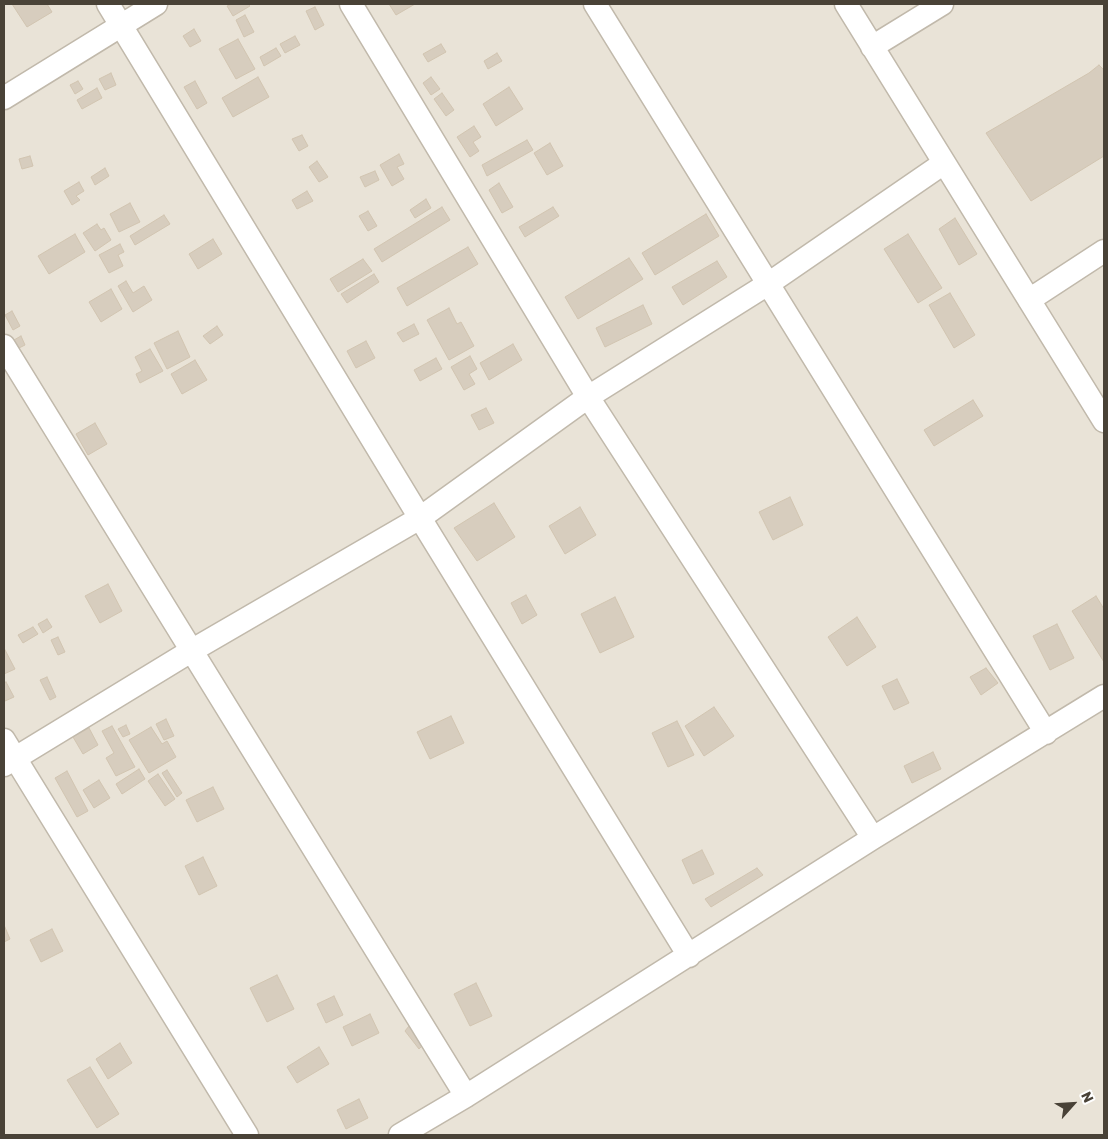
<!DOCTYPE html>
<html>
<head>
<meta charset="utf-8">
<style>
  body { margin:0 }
  #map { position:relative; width:1108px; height:1139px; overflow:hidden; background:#f5f1e9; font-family:Rubik,sans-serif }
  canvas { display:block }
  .frame { position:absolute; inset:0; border:5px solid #494237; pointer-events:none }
  .north { position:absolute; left:1048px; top:1079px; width:50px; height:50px; -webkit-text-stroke:4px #fff; paint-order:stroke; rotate:64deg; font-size:14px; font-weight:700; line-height:20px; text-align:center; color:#494237 }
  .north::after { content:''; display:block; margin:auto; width:18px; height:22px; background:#494237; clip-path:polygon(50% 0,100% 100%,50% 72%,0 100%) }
</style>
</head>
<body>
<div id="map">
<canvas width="1108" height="1139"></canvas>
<div class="frame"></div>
<div class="north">N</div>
</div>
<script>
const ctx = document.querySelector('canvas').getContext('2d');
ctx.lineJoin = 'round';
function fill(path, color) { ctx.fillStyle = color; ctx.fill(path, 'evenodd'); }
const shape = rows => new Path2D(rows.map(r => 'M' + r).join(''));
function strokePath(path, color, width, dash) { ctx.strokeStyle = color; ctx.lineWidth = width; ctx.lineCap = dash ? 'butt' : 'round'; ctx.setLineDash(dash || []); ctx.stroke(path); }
fill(shape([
  [4,4,1104,4,1104,1135,4,1135]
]), '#e9e3d7');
const building = shape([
  [12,4,47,4,52,12,27,27,12,4],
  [232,4,248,4,250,6,233,16,227,6,232,4],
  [389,4,415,4,396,15,389,4],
  [315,7,324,25,315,30,306,11,315,7],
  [245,15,254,32,244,37,236,20,245,15],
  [194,29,201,41,190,47,183,36,194,29],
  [295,36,300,45,285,53,280,44,295,36],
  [238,39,255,69,236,79,219,49,238,39],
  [441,44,446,52,428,62,423,54,441,44],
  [276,48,281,56,264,66,260,57,276,48],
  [497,53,502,61,488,69,484,61,497,53],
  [1099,65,1104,70,1104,156,1031,201,986,133,1089,73,1099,65],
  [111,73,116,85,105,90,99,79,111,73],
  [258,77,269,97,233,117,222,98,258,77],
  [431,77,440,89,431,95,423,83,431,77],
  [78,81,83,89,75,94,70,85,78,81],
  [195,81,207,103,197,109,184,87,195,81],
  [509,87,523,109,496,126,483,104,509,87],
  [97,88,102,98,82,109,77,100,97,88],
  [442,93,454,110,446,116,434,99,442,93],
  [474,126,481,137,473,142,479,151,470,157,457,137,474,126],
  [302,135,308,146,299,151,292,139,302,135],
  [527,140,533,150,487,176,482,165,527,140],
  [550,143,563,166,547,175,534,153,550,143],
  [399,154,404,164,397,167,404,179,392,186,380,165,399,154],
  [30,156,33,166,22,169,19,159,30,156],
  [317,161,328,177,319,182,309,167,317,161],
  [105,168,109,176,95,185,91,177,105,168],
  [375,171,379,180,365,187,360,177,375,171],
  [79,182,84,191,76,196,80,200,72,205,64,191,79,182],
  [499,183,513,207,502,213,489,190,499,183],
  [307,191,313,201,297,209,292,200,307,191],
  [426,199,431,208,415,218,410,210,426,199],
  [130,203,140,222,119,232,110,214,130,203],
  [442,207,450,220,382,262,374,249,442,207],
  [553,207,559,216,525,237,519,227,553,207],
  [368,211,377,226,368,231,359,216,368,211],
  [706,214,719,236,655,275,642,253,706,214],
  [164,215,170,224,135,245,130,236,164,215],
  [955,218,977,254,959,265,939,229,955,218],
  [97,224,101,230,104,228,111,240,95,251,83,233,97,224],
  [75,234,85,252,49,274,38,256,75,234],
  [908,234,942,288,918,303,884,249,908,234],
  [213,239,222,254,198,269,189,254,213,239],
  [120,244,124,252,118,255,123,266,109,273,99,255,120,244],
  [468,247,478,264,407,306,397,288,468,247],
  [629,258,643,279,578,319,565,297,629,258],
  [363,259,372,271,338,292,330,279,363,259],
  [717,261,727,277,683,305,672,287,717,261],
  [374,274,379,282,347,303,341,294,374,274],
  [126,281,133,293,144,286,152,300,133,312,118,286,126,281],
  [111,289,122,309,101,322,89,302,111,289],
  [950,293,975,335,954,348,929,305,950,293],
  [643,305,652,324,605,347,596,328,643,305],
  [449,308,457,324,461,322,474,346,449,360,427,320,449,308],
  [12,311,20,326,13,330,5,315,12,311],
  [414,324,419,334,403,342,397,333,414,324],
  [217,326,223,335,210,344,203,336,217,326],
  [178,331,190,357,167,369,154,343,178,331],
  [21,336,25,345,19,348,14,340,21,336],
  [366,341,375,358,356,368,347,351,366,341],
  [513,344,522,360,489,380,480,363,513,344],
  [150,349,163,371,140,383,136,374,142,371,135,357,150,349],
  [470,356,477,369,469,374,475,384,464,390,451,367,470,356],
  [436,358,442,369,420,381,414,370,436,358],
  [195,360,207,380,182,394,171,374,195,360],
  [973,400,983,416,934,446,924,430,973,400],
  [486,408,494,423,479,430,471,415,486,408],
  [95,423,107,444,88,455,76,434,95,423],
  [790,497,803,525,773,540,759,512,790,497],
  [494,503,515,537,477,561,454,528,494,503],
  [580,507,596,535,565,554,549,526,580,507],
  [108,584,122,611,100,623,85,596,108,584],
  [526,595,537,615,522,624,511,603,526,595],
  [1096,596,1104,609,1104,662,1072,611,1096,596],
  [615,597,634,637,600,653,581,614,615,597],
  [857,617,876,647,847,666,828,637,857,617],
  [47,619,52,627,43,633,38,624,47,619],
  [1057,624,1074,658,1050,670,1033,636,1057,624],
  [33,627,38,634,23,643,18,635,33,627],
  [58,637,65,652,58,655,51,640,58,637],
  [4,648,15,669,4,674,4,648],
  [986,668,998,683,981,695,970,677,986,668],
  [47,677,56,697,50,700,40,680,47,677],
  [897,679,909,703,894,710,882,686,897,679],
  [6,682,14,697,5,701,4,698,4,683,6,682],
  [714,707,734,736,704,756,685,726,714,707],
  [451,716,464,743,430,759,417,732,451,716],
  [166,719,174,736,164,740,156,724,166,719],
  [677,721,694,755,668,767,652,733,677,721],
  [126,725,130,734,123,737,118,729,126,725],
  [112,726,135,767,116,776,106,758,114,753,102,731,112,726],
  [151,727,162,744,167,741,176,757,149,773,129,740,151,727],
  [89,728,98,745,83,754,73,737,89,728],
  [933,752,941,769,912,783,904,766,933,752],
  [139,769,145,779,122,794,116,784,139,769],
  [167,770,182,793,177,797,162,773,167,770],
  [67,771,88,811,77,817,55,778,67,771],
  [158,774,175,799,165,806,148,781,158,774],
  [99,780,110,798,94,808,83,790,99,780],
  [213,787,224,809,197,822,186,800,213,787],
  [702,850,714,874,693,884,682,860,702,850],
  [203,857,217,886,199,895,185,866,203,857],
  [757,868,763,875,711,907,705,899,757,868],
  [4,925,10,939,4,942,4,925],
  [52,929,63,951,41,962,30,940,52,929],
  [277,975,294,1009,267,1022,250,988,277,975],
  [476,983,492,1016,470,1026,454,994,476,983],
  [334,996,343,1015,326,1023,317,1004,334,996],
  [370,1014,379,1033,352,1046,343,1027,370,1014],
  [409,1026,423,1045,419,1049,405,1031,409,1026],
  [120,1043,132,1063,108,1079,96,1059,120,1043],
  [319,1047,329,1064,297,1083,287,1067,319,1047],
  [90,1067,119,1114,97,1128,67,1080,90,1067],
  [359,1099,368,1118,346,1129,337,1110,359,1099]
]);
fill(building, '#d7cdbe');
strokePath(building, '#d2c5b1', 1);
const street = shape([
  [108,4,420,518,689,956],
  [351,4,588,397,873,838],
  [595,4,1046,733],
  [846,4,1104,421],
  [872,47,942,4],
  [4,98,156,4],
  [1029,300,1104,251],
  [4,346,466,1096],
  [4,740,247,1135],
  [4,765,191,651,420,518,588,397,768,284,944,163],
  [400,1135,466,1096,873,838,1104,696]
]);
strokePath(street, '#c1b9ab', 25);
strokePath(street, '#fff', 22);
</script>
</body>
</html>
